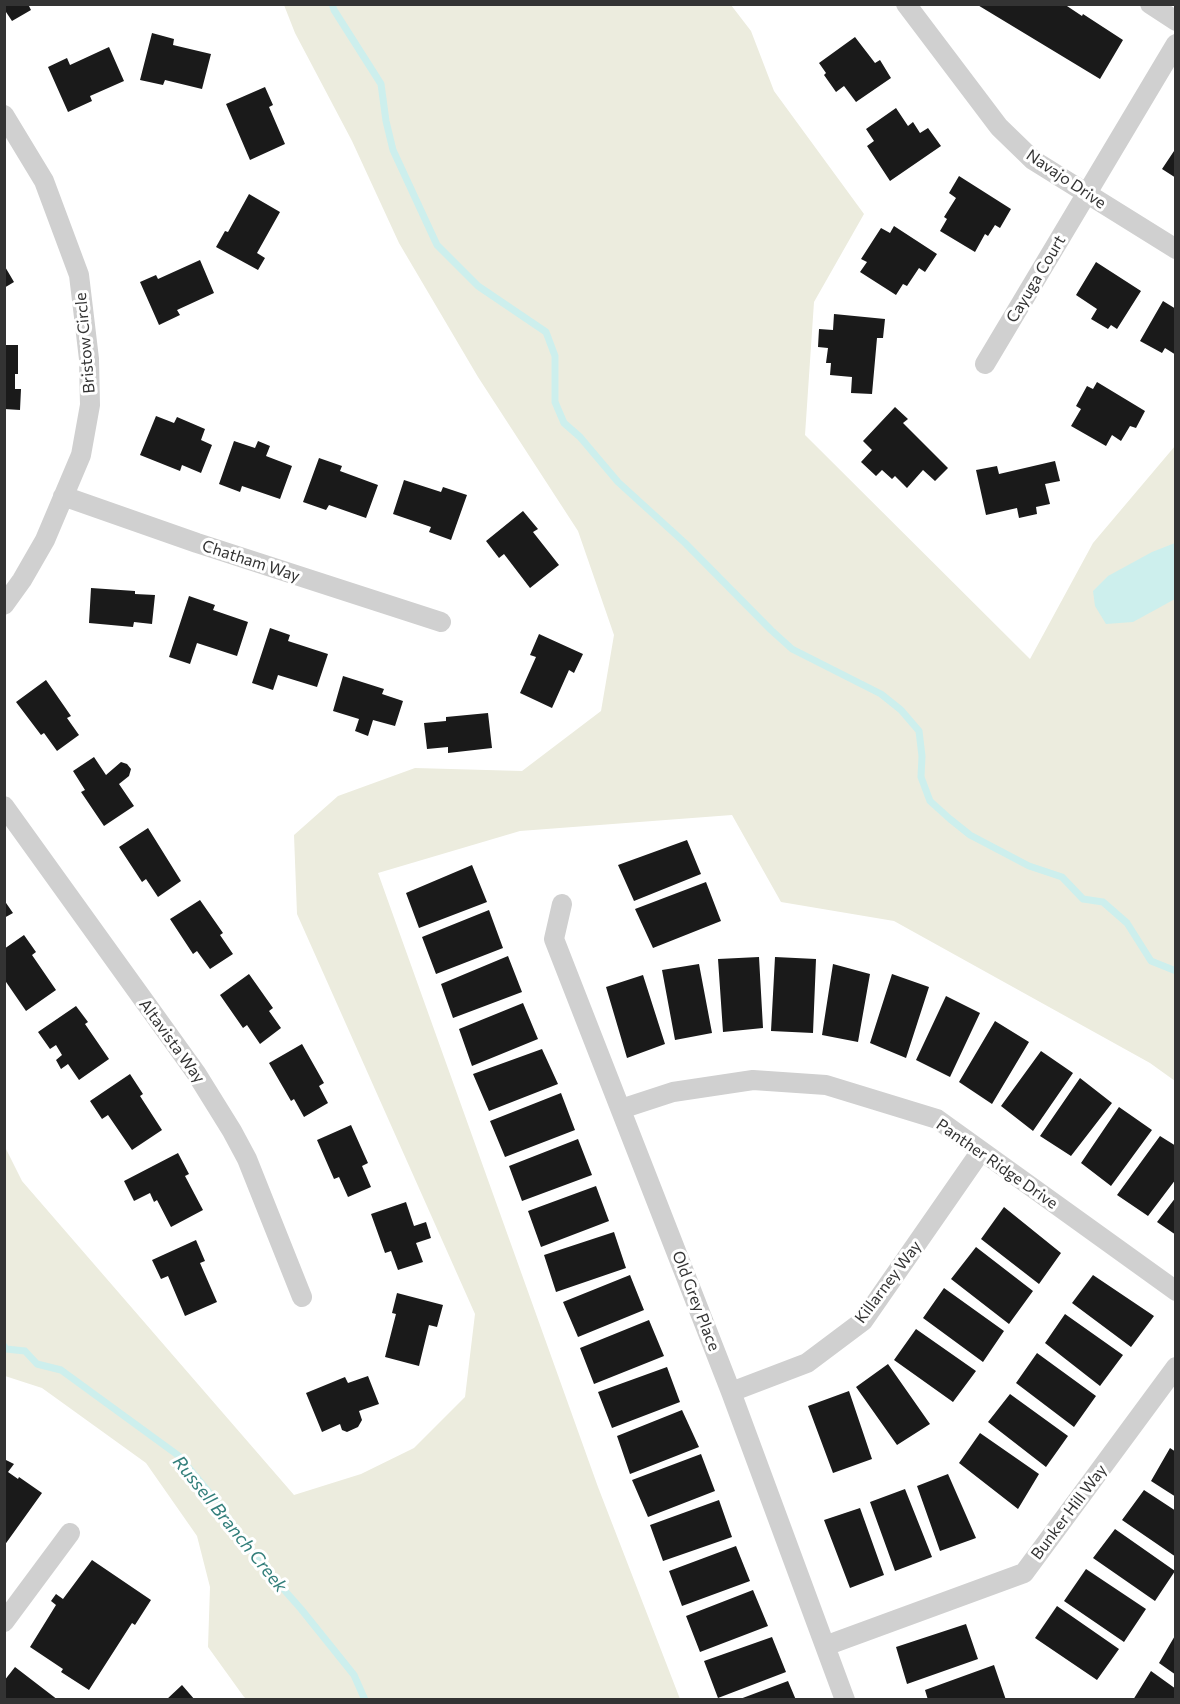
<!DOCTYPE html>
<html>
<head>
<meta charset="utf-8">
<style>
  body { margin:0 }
  #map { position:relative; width:1180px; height:1704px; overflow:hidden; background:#fff; font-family:Commissioner,sans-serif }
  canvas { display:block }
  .frame { position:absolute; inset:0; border:6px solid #333; pointer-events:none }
</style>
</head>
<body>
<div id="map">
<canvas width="1180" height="1704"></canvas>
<div class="frame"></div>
</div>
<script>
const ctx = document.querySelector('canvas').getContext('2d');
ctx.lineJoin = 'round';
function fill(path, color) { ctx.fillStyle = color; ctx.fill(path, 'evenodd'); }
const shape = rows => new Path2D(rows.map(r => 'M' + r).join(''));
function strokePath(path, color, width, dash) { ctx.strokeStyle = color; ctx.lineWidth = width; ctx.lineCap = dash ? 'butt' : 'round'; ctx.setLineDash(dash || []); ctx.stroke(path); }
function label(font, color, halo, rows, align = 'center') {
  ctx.font = font + ' Commissioner,sans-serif'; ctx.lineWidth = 6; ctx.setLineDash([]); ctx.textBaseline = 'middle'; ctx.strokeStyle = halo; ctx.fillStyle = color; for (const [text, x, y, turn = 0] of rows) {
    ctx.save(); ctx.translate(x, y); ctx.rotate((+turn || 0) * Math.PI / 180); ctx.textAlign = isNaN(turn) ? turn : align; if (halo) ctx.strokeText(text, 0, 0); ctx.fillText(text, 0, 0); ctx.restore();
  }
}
fill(shape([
  [284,5,731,5,751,31,774,91,864,214,814,302,805,435,1030,659,1093,543,1175,446,1175,1081,1150,1063,894,921,781,902,732,815,520,831,378,873,598,1487,680,1699,248,1700,244,1697,208,1647,210,1587,197,1536,146,1463,42,1388,5,1376,4,1145,22,1181,294,1495,361,1474,414,1448,465,1397,475,1314,297,914,294,835,338,796,415,768,522,771,601,711,614,635,578,531,478,377,399,243,352,141,295,33]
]), '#ececde');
fill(shape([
  [1175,543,1175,599,1133,622,1106,624,1095,606,1093,591,1108,576,1152,552]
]), '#cdefed');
strokePath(shape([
  [332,4,334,10,381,84,386,121,393,150,437,245,478,286,546,332,555,356,555,402,564,423,580,437,618,482,685,543,771,630,792,649,881,694,901,710,919,731,922,756,921,777,930,801,950,819,970,835,1029,866,1062,877,1083,899,1103,902,1127,923,1151,961,1176,971],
  [4,1346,6,1349,25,1351,37,1364,61,1370,179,1456,217,1502,257,1559,301,1609,354,1675,365,1700]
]), '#cdefed', 7);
fill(shape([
  [4,4,28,4,31,10,12,21,4,9],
  [976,4,1064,4,1082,16,1083,14,1123,40,1100,79],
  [152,33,174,39,173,45,211,54,202,89,165,80,163,85,140,80],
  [855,37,875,63,880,60,891,78,856,102,844,86,836,92,824,75,826,73,819,63],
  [109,47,124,81,90,96,92,101,68,112,48,67,67,58,70,65],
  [265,87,273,105,269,107,285,144,250,160,226,104],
  [896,108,908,126,913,122,920,133,928,128,941,146,890,181,867,146,874,141,866,129],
  [1176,148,1176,178,1162,169],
  [959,176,1011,209,1000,228,995,225,988,236,985,234,975,252,940,231,947,219,944,217,956,198,949,193],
  [249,194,280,212,257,253,265,258,258,270,216,247,225,231,228,232],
  [894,226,937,254,925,272,919,268,907,286,903,284,896,295,860,272,867,262,861,259,881,228,890,233],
  [200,260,214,293,177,310,180,315,159,325,140,282,156,275,158,279],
  [1096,262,1141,291,1117,329,1111,325,1108,329,1091,319,1097,309,1076,295],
  [4,265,14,282,4,288],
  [1163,301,1176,309,1176,355,1165,348,1162,353,1140,341],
  [834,314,885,319,883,338,877,338,872,394,851,393,852,377,830,375,831,363,826,363,828,348,818,347,819,329,833,330],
  [4,345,18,345,18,374,15,374,15,389,21,389,20,410,4,409],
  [1097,382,1145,411,1136,428,1130,426,1121,441,1112,435,1106,446,1071,426,1081,409,1076,406,1087,386,1093,389],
  [895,407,908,419,903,423,948,468,935,481,923,470,907,488,895,476,892,479,882,470,876,476,861,462,872,450,863,441],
  [156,416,174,423,177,417,205,429,201,440,212,445,201,473,182,465,180,471,140,455],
  [234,441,255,448,258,441,270,446,266,456,292,466,280,499,242,486,240,492,219,484],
  [319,458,342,466,340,471,378,485,366,518,329,505,326,510,303,502],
  [1055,461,1060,481,1045,484,1050,504,1036,507,1037,514,1019,518,1017,508,986,515,976,470,997,466,999,474],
  [404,480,441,492,443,487,467,495,451,540,429,532,431,527,393,514],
  [523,511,538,529,533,532,559,565,530,588,504,554,499,558,486,541],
  [91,588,135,591,135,594,155,595,152,624,134,622,133,627,89,623],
  [189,596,215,605,213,610,248,622,237,656,197,643,190,664,169,657],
  [270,628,290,635,288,641,328,654,317,687,278,675,273,690,252,683],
  [539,634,583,654,574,673,569,670,552,708,520,693,536,657,530,655],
  [343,676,384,689,382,694,403,701,395,726,373,720,368,736,355,731,359,719,333,711],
  [46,680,71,716,67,718,79,735,57,751,44,733,41,735,16,702],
  [488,713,492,748,448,753,448,747,427,749,424,723,446,721,446,717],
  [94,757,106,775,121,762,127,764,131,769,129,776,119,784,134,806,104,826,81,792,85,790,73,771],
  [148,828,181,881,158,897,146,879,142,882,119,847],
  [687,840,701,874,634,901,618,865],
  [472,865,487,902,419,928,406,893],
  [706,882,721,921,653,948,635,909],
  [4,900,13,913,4,918],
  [200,900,223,933,220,935,233,954,210,969,197,951,193,954,170,919],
  [489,910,503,948,436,974,422,937],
  [24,935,36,952,32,955,56,990,26,1011,4,979,4,949],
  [508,956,522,992,453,1018,441,984],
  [759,957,763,1028,723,1032,718,959],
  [775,957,816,959,813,1033,771,1031],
  [699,964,712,1033,675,1040,662,970],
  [833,964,870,974,858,1042,822,1035],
  [249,974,273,1008,269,1011,281,1028,260,1044,247,1025,243,1028,220,995],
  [892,974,929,987,906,1058,870,1043],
  [643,975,665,1044,627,1058,606,987],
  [946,996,980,1013,950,1077,916,1060],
  [523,1003,538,1039,472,1066,459,1029],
  [76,1006,88,1022,85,1024,109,1059,79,1080,68,1064,61,1069,56,1060,62,1055,56,1045,50,1049,38,1032],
  [995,1021,1029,1042,992,1104,959,1082],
  [302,1044,324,1083,319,1086,328,1103,304,1117,294,1099,291,1101,269,1063],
  [542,1049,558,1084,489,1111,473,1074],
  [1041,1051,1073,1073,1033,1131,1001,1106],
  [130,1074,143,1094,140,1096,162,1130,132,1150,108,1115,102,1119,90,1101],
  [1080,1078,1112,1103,1071,1156,1040,1136],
  [561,1093,575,1130,505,1157,490,1121],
  [1119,1107,1152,1130,1111,1186,1081,1163],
  [351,1125,368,1163,362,1166,371,1187,348,1197,339,1177,334,1179,317,1140],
  [1160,1136,1176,1146,1176,1179,1148,1216,1117,1195],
  [578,1139,592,1175,522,1201,509,1166],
  [178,1153,189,1174,185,1176,203,1210,171,1227,157,1200,154,1202,150,1193,134,1201,124,1181],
  [596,1186,609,1221,541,1247,528,1211],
  [1176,1197,1176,1235,1157,1222],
  [406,1202,414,1226,426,1222,431,1238,416,1243,423,1262,398,1270,391,1251,385,1253,371,1214],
  [1004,1207,1061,1253,1039,1284,981,1239],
  [614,1232,626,1268,556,1292,544,1255],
  [196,1240,205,1261,200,1263,217,1302,185,1316,168,1276,161,1279,152,1260],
  [976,1247,1033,1291,1009,1324,951,1279],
  [630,1275,644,1310,578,1337,563,1302],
  [1093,1275,1154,1316,1131,1347,1072,1303],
  [944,1288,1004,1331,983,1362,923,1318],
  [397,1293,443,1305,437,1327,429,1325,419,1366,385,1357,396,1314,392,1313],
  [1065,1314,1123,1355,1100,1386,1045,1343],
  [649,1320,664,1356,594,1384,580,1348],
  [916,1329,976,1371,953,1402,894,1360],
  [1037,1353,1096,1396,1074,1427,1016,1383],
  [888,1364,930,1424,897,1445,856,1387],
  [667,1367,680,1402,612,1428,598,1392],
  [368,1376,379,1404,359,1411,362,1420,358,1427,347,1432,342,1430,340,1424,322,1432,306,1393,345,1377,348,1383],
  [849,1391,872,1459,833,1473,808,1406],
  [1010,1394,1068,1436,1046,1467,988,1422],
  [682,1410,699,1447,630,1474,617,1436],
  [980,1433,1039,1474,1018,1509,959,1463],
  [1170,1448,1176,1452,1176,1497,1151,1481],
  [701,1454,715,1491,648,1517,632,1480],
  [4,1459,14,1464,8,1472,18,1479,19,1477,42,1493,4,1546],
  [948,1474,976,1538,940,1551,917,1486],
  [905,1489,932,1557,895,1571,870,1502],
  [1144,1490,1176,1511,1176,1557,1122,1520],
  [719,1500,732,1537,663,1561,650,1525],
  [860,1508,884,1575,850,1588,824,1520],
  [1115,1529,1175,1571,1155,1601,1093,1558],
  [736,1546,750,1581,682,1606,669,1571],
  [92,1560,151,1600,135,1625,132,1623,89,1690,61,1672,63,1669,30,1647,56,1605,51,1601,56,1594,63,1599],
  [1086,1569,1146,1609,1124,1642,1064,1601],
  [753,1590,768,1626,700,1652,686,1616],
  [1057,1606,1119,1649,1097,1680,1035,1638],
  [966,1624,978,1659,907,1684,896,1647],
  [1176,1634,1176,1675,1159,1663],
  [772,1637,786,1672,718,1698,704,1661],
  [994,1665,1006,1700,928,1700,925,1690],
  [15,1667,58,1700,4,1700,4,1681],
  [1151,1671,1176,1689,1176,1700,1133,1700],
  [788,1681,796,1700,740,1700,740,1699],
  [182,1685,195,1700,166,1700]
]), '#1a1a1a');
strokePath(shape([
  [906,4,999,127,1033,160,1176,249],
  [1150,4,1176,21],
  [4,115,44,181,79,275,89,359,90,405,81,455,45,540,22,580,4,605],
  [985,364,1176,44],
  [63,496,197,543,441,622],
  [4,806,196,1073,232,1131,247,1159,302,1297],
  [562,904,554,939,731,1392,845,1700],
  [621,1109,673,1092,753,1080,826,1085,937,1119,1176,1291],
  [731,1392,807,1363,863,1321,981,1151],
  [4,1622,70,1533],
  [825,1646,1024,1573,1176,1367]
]), '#d0d0d0', 20);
label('16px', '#333', '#fff', [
  ["Navajo Drive",1066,179,34],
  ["Cayuga Court",1036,279,-59],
  ["Bristow Circle",85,343,-95],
  ["Chatham Way",251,561,18],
  ["Altavista Way",172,1041,54],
  ["Panther Ridge Drive",997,1164,35],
  ["Killarney Way",888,1282,-53],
  ["Old Grey Place",696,1301,69],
  ["Bunker Hill Way",1069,1512,-53]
]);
label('italic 18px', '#337f7b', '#fff', [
  ["Russell Branch Creek",230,1524,51]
]);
</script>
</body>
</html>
